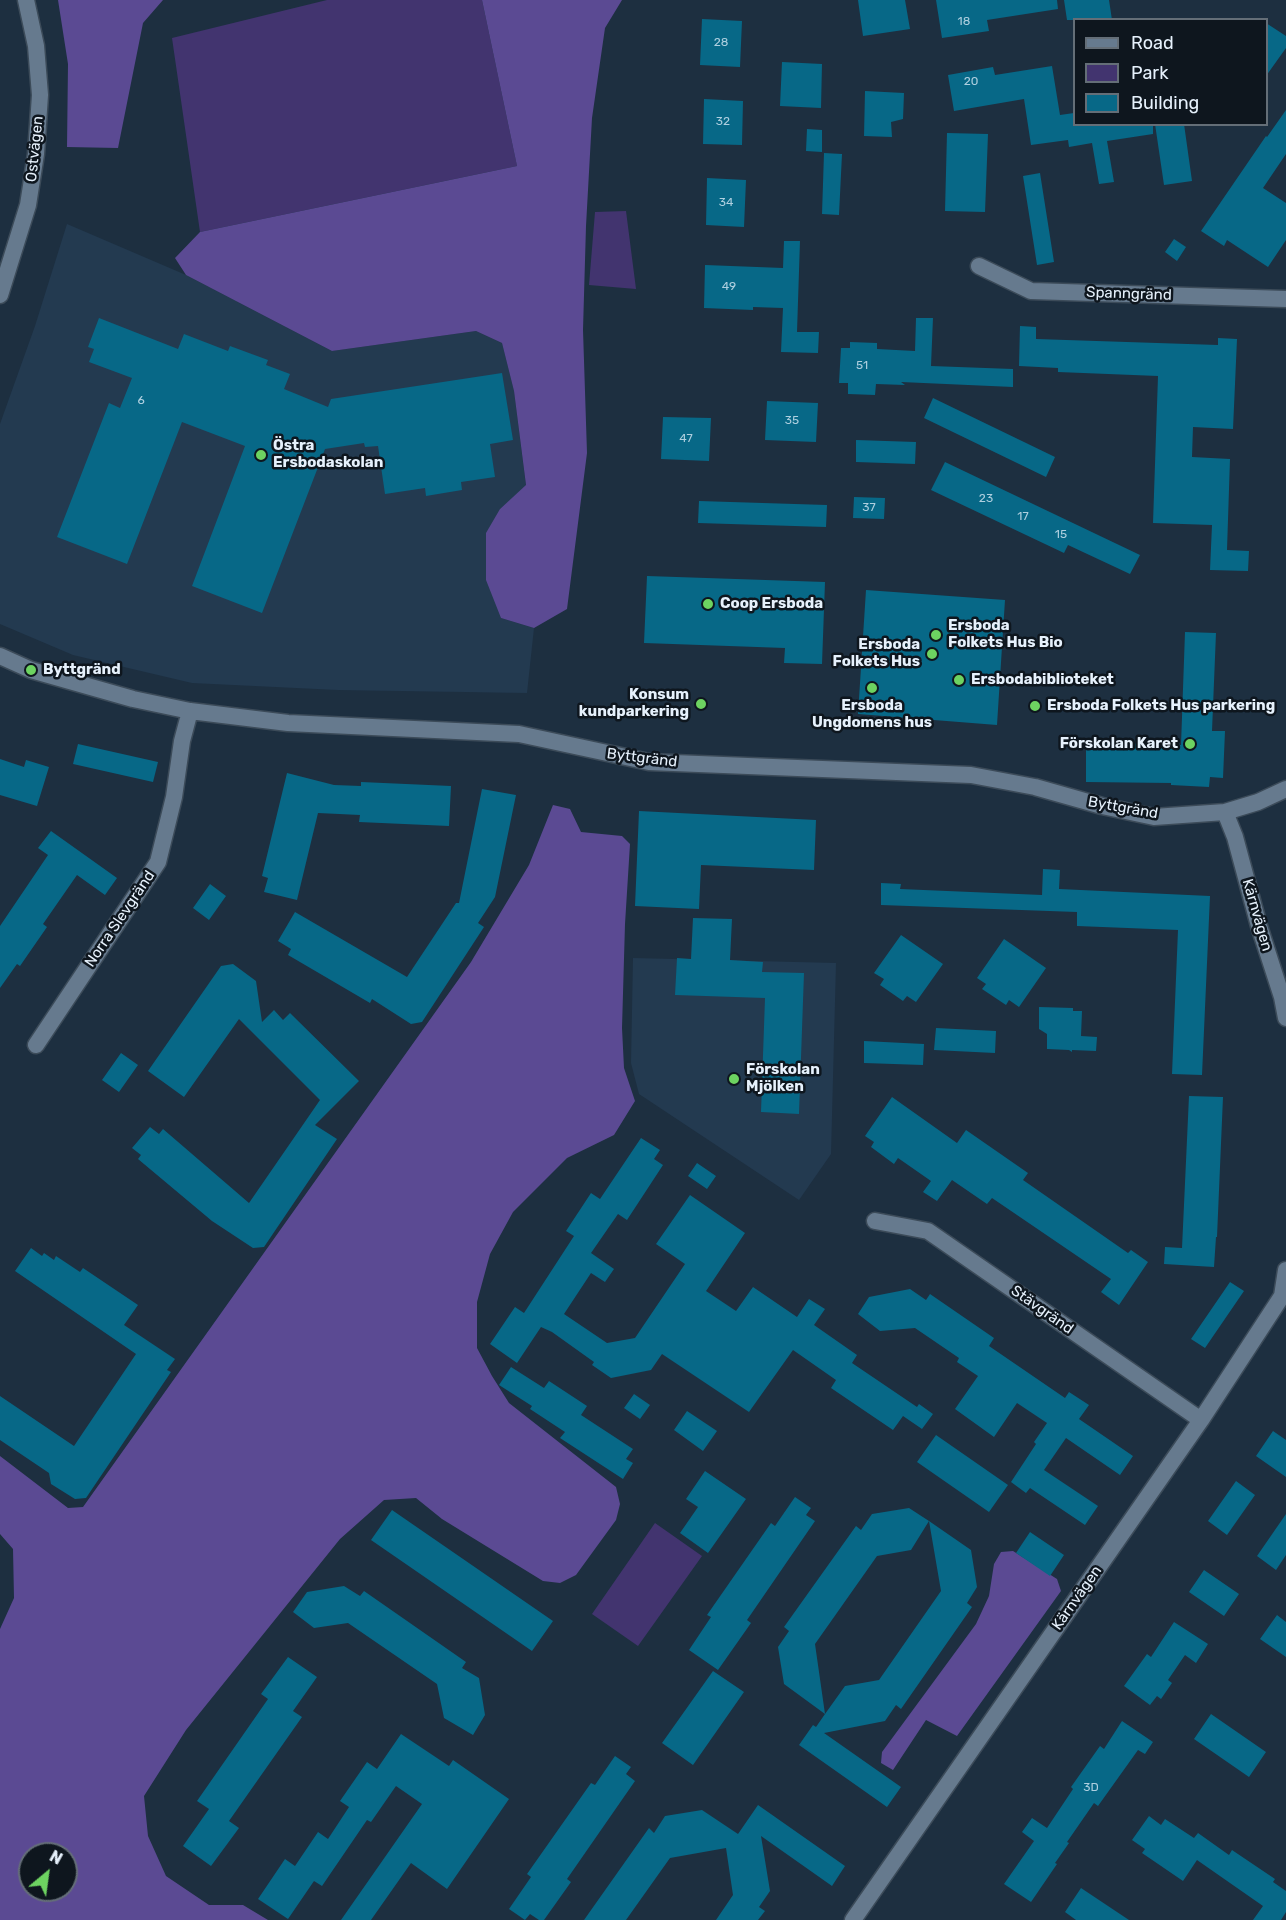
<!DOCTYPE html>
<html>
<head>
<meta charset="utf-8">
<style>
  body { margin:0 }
  #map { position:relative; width:1286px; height:1920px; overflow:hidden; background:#1d2f40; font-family:Rubik,sans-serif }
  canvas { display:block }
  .legend { position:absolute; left:1073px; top:18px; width:195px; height:108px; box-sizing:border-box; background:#0e161e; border:2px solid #646e77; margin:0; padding:8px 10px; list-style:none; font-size:18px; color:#e6f1fc }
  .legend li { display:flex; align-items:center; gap:12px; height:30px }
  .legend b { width:30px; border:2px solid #646e77 }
  .north { position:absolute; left:18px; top:1842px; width:60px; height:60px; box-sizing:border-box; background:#0e161e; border:2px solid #646e77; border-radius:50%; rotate:29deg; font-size:16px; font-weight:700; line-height:24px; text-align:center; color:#e6f1fc }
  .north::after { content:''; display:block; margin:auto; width:21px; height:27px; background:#6dd361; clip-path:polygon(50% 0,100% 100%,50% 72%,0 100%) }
</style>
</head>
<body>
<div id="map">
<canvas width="1286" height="1920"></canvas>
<ul class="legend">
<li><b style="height:8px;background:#667a8e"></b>Road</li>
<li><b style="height:16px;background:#42346f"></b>Park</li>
<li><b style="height:16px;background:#076887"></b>Building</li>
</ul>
<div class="north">N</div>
</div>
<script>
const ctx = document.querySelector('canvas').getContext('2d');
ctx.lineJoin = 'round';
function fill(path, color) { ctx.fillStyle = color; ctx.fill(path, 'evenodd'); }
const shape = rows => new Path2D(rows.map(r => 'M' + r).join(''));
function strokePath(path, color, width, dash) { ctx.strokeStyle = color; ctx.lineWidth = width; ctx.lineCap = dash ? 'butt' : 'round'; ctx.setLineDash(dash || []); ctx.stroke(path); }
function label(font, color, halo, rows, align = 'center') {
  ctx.font = font + ' Rubik,sans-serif'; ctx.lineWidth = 5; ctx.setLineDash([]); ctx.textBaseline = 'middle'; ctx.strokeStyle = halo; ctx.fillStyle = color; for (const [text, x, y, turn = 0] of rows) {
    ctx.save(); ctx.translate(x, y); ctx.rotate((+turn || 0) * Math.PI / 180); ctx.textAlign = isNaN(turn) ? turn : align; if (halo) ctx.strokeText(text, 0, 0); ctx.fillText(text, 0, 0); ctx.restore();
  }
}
fill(shape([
  [67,224,186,275,332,351,476,331,502,343,514,391,526,486,500,509,501,618,534,628,527,693,338,690,192,683,73,655,0,624,0,424,35,326],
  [633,958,836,963,831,1154,799,1200,639,1094,631,1063]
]), '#233a50');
fill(shape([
  [327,0,482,0,517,166,200,232,172,38],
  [626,211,636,289,589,285,595,212],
  [655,1523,702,1556,638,1646,592,1614]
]), '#42346f');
fill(shape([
  [58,0,163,0,143,23,118,148,67,147,68,64],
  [482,0,622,0,605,28,592,118,586,226,583,330,587,453,567,609,534,628,501,618,486,580,486,533,500,509,526,485,514,391,502,343,476,331,332,351,186,275,175,258,200,232,517,166],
  [553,805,570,809,581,832,622,836,630,844,625,924,622,1028,624,1068,635,1101,614,1135,567,1158,513,1212,490,1254,477,1302,477,1348,492,1376,509,1403,616,1487,620,1504,616,1520,576,1575,560,1583,543,1581,442,1519,416,1498,384,1500,340,1539,186,1730,144,1796,148,1836,166,1876,209,1905,243,1905,268,1920,0,1920,0,1629,14,1598,13,1549,0,1534,0,1456,68,1508,83,1507,471,962,529,865],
  [30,1854,66,1854,66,1890,30,1890],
  [1013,1551,1057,1579,1061,1591,957,1736,926,1720,893,1770,881,1763,882,1752,976,1624,989,1596,994,1564,1001,1552]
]), '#5b4a93');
fill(shape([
  [858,0,905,0,910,29,863,36],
  [936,0,1057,0,1058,9,987,20,989,31,942,38],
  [1064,0,1109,0,1112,20,1067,20],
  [702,19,742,21,740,67,700,65],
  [1266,23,1286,36,1286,48,1266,76],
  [782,62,822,64,821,108,780,106],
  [1052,66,1060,115,1074,113,1074,124,1153,124,1153,134,1107,141,1114,182,1099,184,1092,143,1069,147,1068,140,1031,145,1024,99,954,111,948,75,993,67,995,75],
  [865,91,904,93,903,119,891,122,892,137,864,136],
  [704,99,743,101,742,145,703,144],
  [1286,110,1286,154,1263,188,1286,203,1286,240,1268,267,1227,240,1224,246,1201,231,1266,136,1267,137],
  [1155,124,1184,124,1192,181,1164,185],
  [807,129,822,130,822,152,806,151],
  [947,133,988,134,985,212,945,211],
  [824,153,842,154,839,215,822,214],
  [1040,173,1054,262,1037,265,1023,176],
  [707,178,746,180,744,227,706,225],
  [1174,239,1186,247,1177,261,1165,252],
  [784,241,800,241,797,332,819,332,818,353,781,352,783,308,753,307,753,310,704,308,705,265,783,268],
  [99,318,178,349,184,334,228,351,230,346,268,360,266,365,290,374,284,389,328,407,331,399,502,373,513,440,490,444,495,477,461,482,462,490,426,496,425,488,385,494,378,446,365,447,364,443,325,449,262,613,192,586,245,446,182,422,127,564,57,537,109,403,120,408,132,378,89,362,94,349,88,347],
  [916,318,933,318,931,366,1013,369,1013,387,901,382,905,385,876,384,875,395,848,394,848,383,839,383,841,348,850,348,850,342,877,343,877,349,915,351],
  [1020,326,1036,327,1036,339,1218,345,1218,338,1237,339,1233,429,1193,427,1192,457,1230,459,1227,550,1249,551,1248,571,1210,570,1212,525,1153,523,1158,376,1058,372,1058,368,1019,366],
  [933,398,1055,457,1046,477,924,418],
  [767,401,818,403,816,442,765,440],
  [663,417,711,418,709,461,661,459],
  [856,440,916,442,915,464,856,462],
  [945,462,1140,555,1130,574,1068,545,1064,553,931,490],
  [854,497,885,498,884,519,853,518],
  [699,501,827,505,826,527,698,523],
  [647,576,825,582,822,664,784,663,785,648,644,643],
  [866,590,1005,600,997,725,858,714],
  [1185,632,1216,633,1212,731,1225,731,1223,778,1210,777,1209,787,1171,785,1171,783,1086,782,1086,742,1181,745],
  [78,744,158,762,153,782,73,764],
  [0,759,24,767,26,760,49,767,37,806,0,795],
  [287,773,334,785,361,786,361,782,451,786,449,826,359,822,360,815,318,813,297,900,264,892,268,878,262,876],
  [482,789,516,795,495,897,478,923,484,927,422,1022,411,1024,372,999,370,1003,288,955,291,949,278,941,295,912,407,977,456,903,459,903],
  [639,811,816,820,814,870,701,865,699,909,635,906],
  [51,831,117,878,105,895,77,875,43,924,47,927,20,966,17,964,0,988,0,926,48,855,38,848],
  [1043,869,1060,870,1059,889,1210,896,1202,1075,1172,1074,1178,930,1077,926,1077,912,881,905,881,883,901,884,900,889,1042,895],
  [210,884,226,896,209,920,193,908],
  [693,918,732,919,730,960,763,962,762,972,804,973,799,1114,761,1112,765,998,675,995,677,958,691,959],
  [901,935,943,964,916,1002,907,996,903,1001,880,985,884,979,874,973],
  [1004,939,1046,968,1019,1007,1009,1000,1006,1005,982,989,986,984,977,978],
  [233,964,256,981,262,1022,274,1010,283,1020,290,1013,359,1081,315,1125,337,1139,264,1247,253,1248,212,1221,138,1159,141,1155,132,1148,150,1127,159,1134,163,1129,249,1203,320,1100,239,1019,184,1097,148,1071,221,966],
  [1039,1007,1073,1008,1073,1011,1082,1011,1081,1036,1097,1037,1096,1051,1072,1050,1072,1052,1069,1050,1047,1049,1047,1034,1039,1029],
  [936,1028,996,1031,995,1053,934,1050],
  [864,1041,924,1044,923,1065,864,1063],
  [121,1053,138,1065,119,1092,102,1080],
  [1189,1096,1223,1097,1217,1237,1216,1237,1214,1267,1164,1264,1165,1247,1182,1248],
  [892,1097,957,1143,966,1130,1028,1173,1023,1180,1128,1253,1131,1250,1148,1262,1119,1305,1101,1292,1111,1279,992,1198,987,1204,952,1180,937,1201,923,1192,931,1181,898,1158,894,1164,871,1147,874,1142,865,1136],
  [641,1138,660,1150,654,1159,663,1165,627,1220,618,1214,591,1253,614,1269,605,1282,591,1273,564,1314,607,1343,635,1338,685,1264,656,1244,690,1195,745,1233,706,1291,736,1311,753,1287,797,1317,809,1299,825,1309,814,1325,857,1355,852,1363,917,1407,919,1404,933,1414,922,1429,903,1416,893,1430,831,1388,836,1380,793,1350,749,1412,662,1354,651,1370,611,1378,592,1365,594,1362,552,1332,541,1327,517,1363,490,1344,515,1307,524,1313,574,1236,566,1231,591,1193,600,1199],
  [697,1163,716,1176,707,1189,688,1176],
  [31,1248,42,1256,44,1253,54,1260,56,1256,80,1272,83,1268,138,1305,124,1325,175,1359,167,1370,171,1372,86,1498,75,1499,51,1484,49,1473,0,1440,0,1396,74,1446,136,1354,15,1271],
  [1230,1282,1244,1291,1205,1348,1191,1339],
  [910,1289,926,1300,930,1294,994,1338,989,1346,1065,1398,1069,1392,1089,1405,1079,1419,1133,1456,1120,1475,1066,1438,1044,1470,1098,1506,1085,1525,1030,1488,1026,1493,1011,1482,1036,1444,1034,1442,1047,1423,1017,1403,994,1437,955,1409,978,1376,957,1362,959,1358,915,1328,880,1331,858,1314,869,1297],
  [511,1367,544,1388,549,1381,587,1406,581,1415,633,1449,626,1459,633,1463,623,1479,560,1438,565,1432,530,1409,532,1406,499,1385],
  [634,1394,650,1405,640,1419,624,1408],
  [687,1411,717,1431,703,1451,674,1430],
  [1273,1431,1286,1440,1286,1477,1256,1456],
  [936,1435,1008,1485,989,1512,917,1462],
  [705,1471,746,1499,708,1553,680,1533,698,1507,686,1499],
  [1236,1481,1255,1495,1227,1535,1208,1521],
  [795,1497,811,1508,806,1515,815,1521,747,1620,751,1623,718,1670,689,1650,711,1617,707,1615,771,1523,775,1526],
  [909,1508,929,1521,911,1550,877,1556,815,1644,825,1714,845,1686,879,1680,941,1591,929,1521,971,1550,977,1587,967,1603,972,1607,901,1709,896,1705,885,1721,824,1733,901,1787,887,1807,799,1745,813,1725,816,1727,825,1714,784,1684,778,1647,789,1631,784,1627,856,1526,861,1530,872,1514],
  [392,1510,553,1621,532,1651,371,1540],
  [1286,1514,1286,1555,1276,1570,1257,1556],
  [1030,1532,1064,1555,1050,1576,1016,1553],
  [1204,1570,1239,1594,1224,1616,1189,1592],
  [344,1586,360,1596,364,1591,466,1662,462,1668,479,1678,485,1715,473,1735,444,1718,437,1684,348,1623,314,1628,293,1612,307,1592],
  [1277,1615,1286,1622,1286,1657,1260,1639],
  [1174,1622,1208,1644,1196,1663,1185,1655,1168,1680,1172,1683,1161,1699,1157,1696,1150,1705,1124,1686,1147,1654,1151,1657],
  [288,1657,317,1677,293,1711,302,1717,229,1821,239,1828,211,1866,183,1846,209,1809,197,1801,268,1699,261,1694],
  [713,1671,744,1692,693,1765,662,1743],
  [1211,1714,1266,1752,1249,1777,1194,1739],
  [1122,1721,1153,1742,1145,1754,1138,1750,1098,1806,1094,1803,1067,1842,1069,1843,1055,1863,1057,1864,1031,1902,1004,1884,1034,1841,1022,1832,1032,1818,1047,1828,1073,1789,1071,1787,1100,1746,1104,1749],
  [401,1734,449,1766,453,1760,509,1799,447,1889,411,1863,371,1920,341,1920,422,1804,396,1786,371,1822,367,1820,322,1886,314,1881,288,1919,258,1899,285,1859,295,1866,318,1832,328,1839,349,1807,340,1801,367,1762,377,1769],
  [615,1756,631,1767,626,1774,635,1781,567,1879,571,1882,544,1920,539,1920,530,1914,525,1920,509,1909,531,1877,527,1874,591,1783,595,1785],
  [758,1805,845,1866,832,1886,761,1836,770,1891,759,1907,765,1911,758,1920,716,1920,733,1895,726,1848,670,1858,626,1920,584,1920,649,1828,654,1833,665,1816,702,1810,738,1834],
  [1149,1816,1161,1825,1165,1819,1194,1838,1198,1833,1229,1855,1232,1850,1275,1879,1273,1882,1286,1891,1286,1912,1281,1920,1253,1920,1263,1906,1197,1860,1183,1881,1142,1853,1145,1849,1132,1840],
  [1081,1888,1129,1920,1076,1920,1065,1912]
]), '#076887');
const minor = shape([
  [979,266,1031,291,1286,299],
  [0,295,28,205,36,154,40,95,36,46,26,0],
  [0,656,31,670,133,699,190,711,288,723,519,734,649,762,971,775,1035,787,1102,806,1154,817,1225,812,1258,802,1286,789],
  [1225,812,1235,837,1259,926,1282,997,1286,1018],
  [36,1045,158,862,174,797,182,741,190,711],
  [875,1221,928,1231,1201,1420],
  [853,1920,1201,1420,1282,1296,1286,1270]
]);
strokePath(minor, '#3c4b59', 19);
strokePath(minor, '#667a8e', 16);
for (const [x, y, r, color] of [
  [261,455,6,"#6dd361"],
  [708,604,6,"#6dd361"],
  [936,635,6,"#6dd361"],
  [932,654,6,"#6dd361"],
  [31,670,6,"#6dd361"],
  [959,680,6,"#6dd361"],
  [872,688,6,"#6dd361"],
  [701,704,6,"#6dd361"],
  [1035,706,6,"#6dd361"],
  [1190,744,6,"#6dd361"],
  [734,1079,6,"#6dd361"]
]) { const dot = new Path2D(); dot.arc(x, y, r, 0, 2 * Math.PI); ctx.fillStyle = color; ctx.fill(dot); strokePath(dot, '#0e161e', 2); }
label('12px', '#aecfdf', null, [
  ["18",964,22],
  ["28",721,43],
  ["20",971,82],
  ["32",723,122],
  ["34",726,203],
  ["49",729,287],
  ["51",862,366],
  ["6",141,401],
  ["35",792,421],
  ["47",686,439],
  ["23",986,499],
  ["37",869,508],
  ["17",1023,517],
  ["15",1061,535],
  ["3D",1091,1788]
]);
label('15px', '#e6f1fc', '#0e161e', [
  ["Ostvägen",35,149,-84],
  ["Spanngränd",1129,294,2],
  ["Byttgränd",642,758,7],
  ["Byttgränd",1123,808,10],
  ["Kärnvägen",1257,915,74],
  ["Norra Slevgränd",120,919,-56],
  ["Stävgränd",1042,1310,35],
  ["Kärnvägen",1077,1598,-55]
]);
label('bold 15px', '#e6f1fc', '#0e161e', [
  ["Östra",273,446],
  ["Ersbodaskolan",273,463],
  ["Coop Ersboda",720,604],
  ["Ersboda",948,626],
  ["Folkets Hus Bio",948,643],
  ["Ersboda",920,645,"right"],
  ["Folkets Hus",920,662,"right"],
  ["Byttgränd",43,670],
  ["Ersbodabiblioteket",971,680],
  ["Konsum",689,695,"right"],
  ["kundparkering",689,712,"right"],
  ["Ersboda",872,706,"center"],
  ["Ungdomens hus",872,723,"center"],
  ["Ersboda Folkets Hus parkering",1047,706],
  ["Förskolan Karet",1178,744,"right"],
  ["Förskolan",746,1070],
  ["Mjölken",746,1087]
], 'left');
</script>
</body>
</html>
